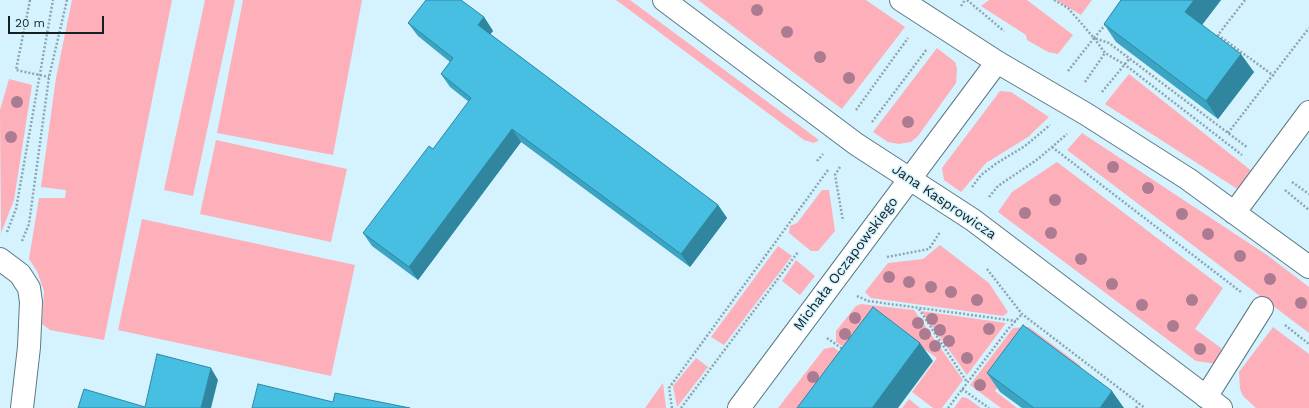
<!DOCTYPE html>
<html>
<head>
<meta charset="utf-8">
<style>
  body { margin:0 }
  #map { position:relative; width:1309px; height:408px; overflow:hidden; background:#d4f3fe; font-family:"Work Sans",sans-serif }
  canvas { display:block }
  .scale { position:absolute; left:8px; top:16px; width:96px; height:18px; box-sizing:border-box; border:2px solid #131f23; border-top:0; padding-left:5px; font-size:12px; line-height:14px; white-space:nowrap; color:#131f23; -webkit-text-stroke:3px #d4f3fe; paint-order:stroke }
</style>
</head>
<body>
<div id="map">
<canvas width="1309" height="408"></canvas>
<div class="scale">20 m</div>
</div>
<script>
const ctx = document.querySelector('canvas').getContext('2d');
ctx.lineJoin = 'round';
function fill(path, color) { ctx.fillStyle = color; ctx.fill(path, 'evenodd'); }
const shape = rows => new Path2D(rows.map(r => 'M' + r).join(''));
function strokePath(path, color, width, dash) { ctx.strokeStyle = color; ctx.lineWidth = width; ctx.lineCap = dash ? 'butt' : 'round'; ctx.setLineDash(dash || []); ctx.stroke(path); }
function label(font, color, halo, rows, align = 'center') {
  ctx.font = font + ' "Work Sans",sans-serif'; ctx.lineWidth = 3; ctx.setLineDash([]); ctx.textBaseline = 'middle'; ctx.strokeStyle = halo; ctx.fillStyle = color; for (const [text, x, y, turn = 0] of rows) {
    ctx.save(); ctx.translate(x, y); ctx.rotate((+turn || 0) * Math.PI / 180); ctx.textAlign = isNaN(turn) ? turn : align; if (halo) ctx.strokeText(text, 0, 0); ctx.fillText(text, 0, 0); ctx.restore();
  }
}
fill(shape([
  [72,0,172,0,104,340,50,330,42,324,44,291,37,271,29,259,39,198,65,198,66,190,41,187,56,78],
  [205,0,235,0,193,196,164,190],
  [243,0,362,0,333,155,217,133],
  [616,0,630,0,819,140,814,143,804,140],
  [698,0,866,0,905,27,842,109],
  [989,0,1027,0,1073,35,1058,54,1048,52,1027,40,1026,35,981,6],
  [1056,0,1092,0,1081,15],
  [937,48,955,62,957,68,956,83,918,136,911,142,899,144,888,142,873,132],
  [1129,74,1253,172,1239,190,1105,104],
  [9,79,32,85,14,200,1,233,0,110],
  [1000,91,1011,92,1049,117,1028,137,986,163,961,192,944,180,942,168],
  [1082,133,1267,255,1309,287,1309,333,1067,150],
  [216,140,347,169,331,242,200,214],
  [1057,162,1223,288,1195,329,1221,348,1222,354,1217,364,1196,361,998,212,1012,192],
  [822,190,829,190,835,231,818,251,811,251,789,233,790,226,797,223],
  [142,219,355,265,331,376,118,330],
  [940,245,989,283,1008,312,1003,316,871,298,865,292,888,263,923,259],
  [778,246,792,256,724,345,711,337],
  [796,260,815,276,800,295,782,281],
  [861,304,914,310,963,380,942,408,933,408,912,392,937,358,888,323,858,356,836,342,836,331,856,306],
  [921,311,1006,323,967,375],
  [1029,327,1081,366,1077,369,1036,337,995,391,1017,408,1001,408,970,385,1013,328],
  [1273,327,1309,354,1309,408,1256,408,1243,396,1240,389,1239,372],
  [833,347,854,361,819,408,778,408,824,349],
  [696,358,708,367,677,407,673,386],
  [663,383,666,408,645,408],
  [962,397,967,398,981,408,954,408],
  [909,399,920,408,902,408]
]), '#fdb0ba');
const minor = shape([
  [664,0,856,144,973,220,1221,408],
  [901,0,997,62,1086,114,1188,179,1309,267],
  [1234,213,1309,112],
  [0,259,20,274,29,288,31,302,29,347,22,408],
  [1206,397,1262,308],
  [739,408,997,62]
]);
strokePath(minor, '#5d7983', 24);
strokePath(shape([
  [30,0,16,70,49,77],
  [967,0,1004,31],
  [1054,0,1068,8,1094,38,1105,53,1124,64,1242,155],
  [1245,0,1218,35,1274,76],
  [961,6,965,0],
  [1094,38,1106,24],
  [1068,71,1094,38,1109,43,1248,148],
  [1085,82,1105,53],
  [1102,92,1130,58],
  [856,110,908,38],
  [872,122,927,49],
  [1228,133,1309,28],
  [1052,147,1241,292],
  [817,161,823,154],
  [840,167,835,175,843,221],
  [1292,182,1309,194],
  [972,187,981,175,997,163,1025,146,1050,125],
  [1285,190,1309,210],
  [989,197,998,186,1038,159,1067,134],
  [7,232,16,209,53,0],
  [22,241,29,224,49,77,67,0],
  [887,257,929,249,940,232],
  [987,269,1022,314,1145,408],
  [857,296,868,301,1016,321],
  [919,309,967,382],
  [1285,325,1309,344],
  [827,338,844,350],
  [962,389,989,408],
  [672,408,669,388,828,170],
  [681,408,798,252],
  [948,408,1009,328,1022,314],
  [1136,408,1139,404]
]), '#8da5ae', 2.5, [2, 2]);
strokePath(minor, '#fff', 22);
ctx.fillStyle = '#ab7b91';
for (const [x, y] of [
  [757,10],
  [787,32],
  [820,57],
  [849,78],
  [17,102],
  [908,122],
  [11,137],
  [1113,167],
  [1148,188],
  [1055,200],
  [1025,213],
  [1182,214],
  [1051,233],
  [1208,234],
  [1240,256],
  [1081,259],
  [889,277],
  [1270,279],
  [909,282],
  [1112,284],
  [931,287],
  [951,292],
  [977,300],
  [1192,300],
  [1301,303],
  [1142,305],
  [855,318],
  [932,319],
  [918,323],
  [1173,326],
  [989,329],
  [940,330],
  [845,334],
  [925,334],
  [949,341],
  [935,346],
  [1200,349],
  [967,358],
  [813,377],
  [980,385]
]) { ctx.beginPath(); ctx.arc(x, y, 6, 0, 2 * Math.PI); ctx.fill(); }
fill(shape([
  [1121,0,1221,0,1202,25,1254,72,1218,119,1116,42,1104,24],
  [484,17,493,31,490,34,718,205,727,218,690,267,521,142,418,280,372,246,363,233,433,149,469,102,450,87,441,74,450,62,418,36,408,23],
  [987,373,1124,408,1022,408,1000,392]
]), '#3ca4c3');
fill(shape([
  [1194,0,1221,0,1198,30,1185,12],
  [484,17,493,31,487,38,478,25],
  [1241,54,1254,72,1218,119,1206,101],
  [512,129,521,142,418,280,409,267],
  [718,205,727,218,690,267,681,254],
  [920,343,933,361,898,408,872,408],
  [211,368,218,380,211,408,201,408],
  [1112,391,1124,408,1100,408]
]), '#31869f');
const building = shape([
  [426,0,461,0,484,17,478,25,718,205,681,254,512,129,409,267,363,233,429,146,433,149,471,98,441,74,453,58,408,23,426,0],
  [1121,0,1194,0,1185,12,1241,54,1206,101,1104,24,1121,0],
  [873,307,920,343,872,408,797,408,873,307],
  [1023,325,1112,391,1100,408,1034,408,987,373,1023,325],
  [157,354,211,368,201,408,78,408,84,389,145,407,157,354],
  [258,384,333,402,335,393,410,408,252,408,258,384]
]);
fill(building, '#46bfe3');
strokePath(building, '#31869f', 1);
label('14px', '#131f23', '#d4f3fe', [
  ["Jana Kasprowicza",944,202,34],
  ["Michała Oczapowskiego",846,264,-53]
]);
</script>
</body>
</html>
